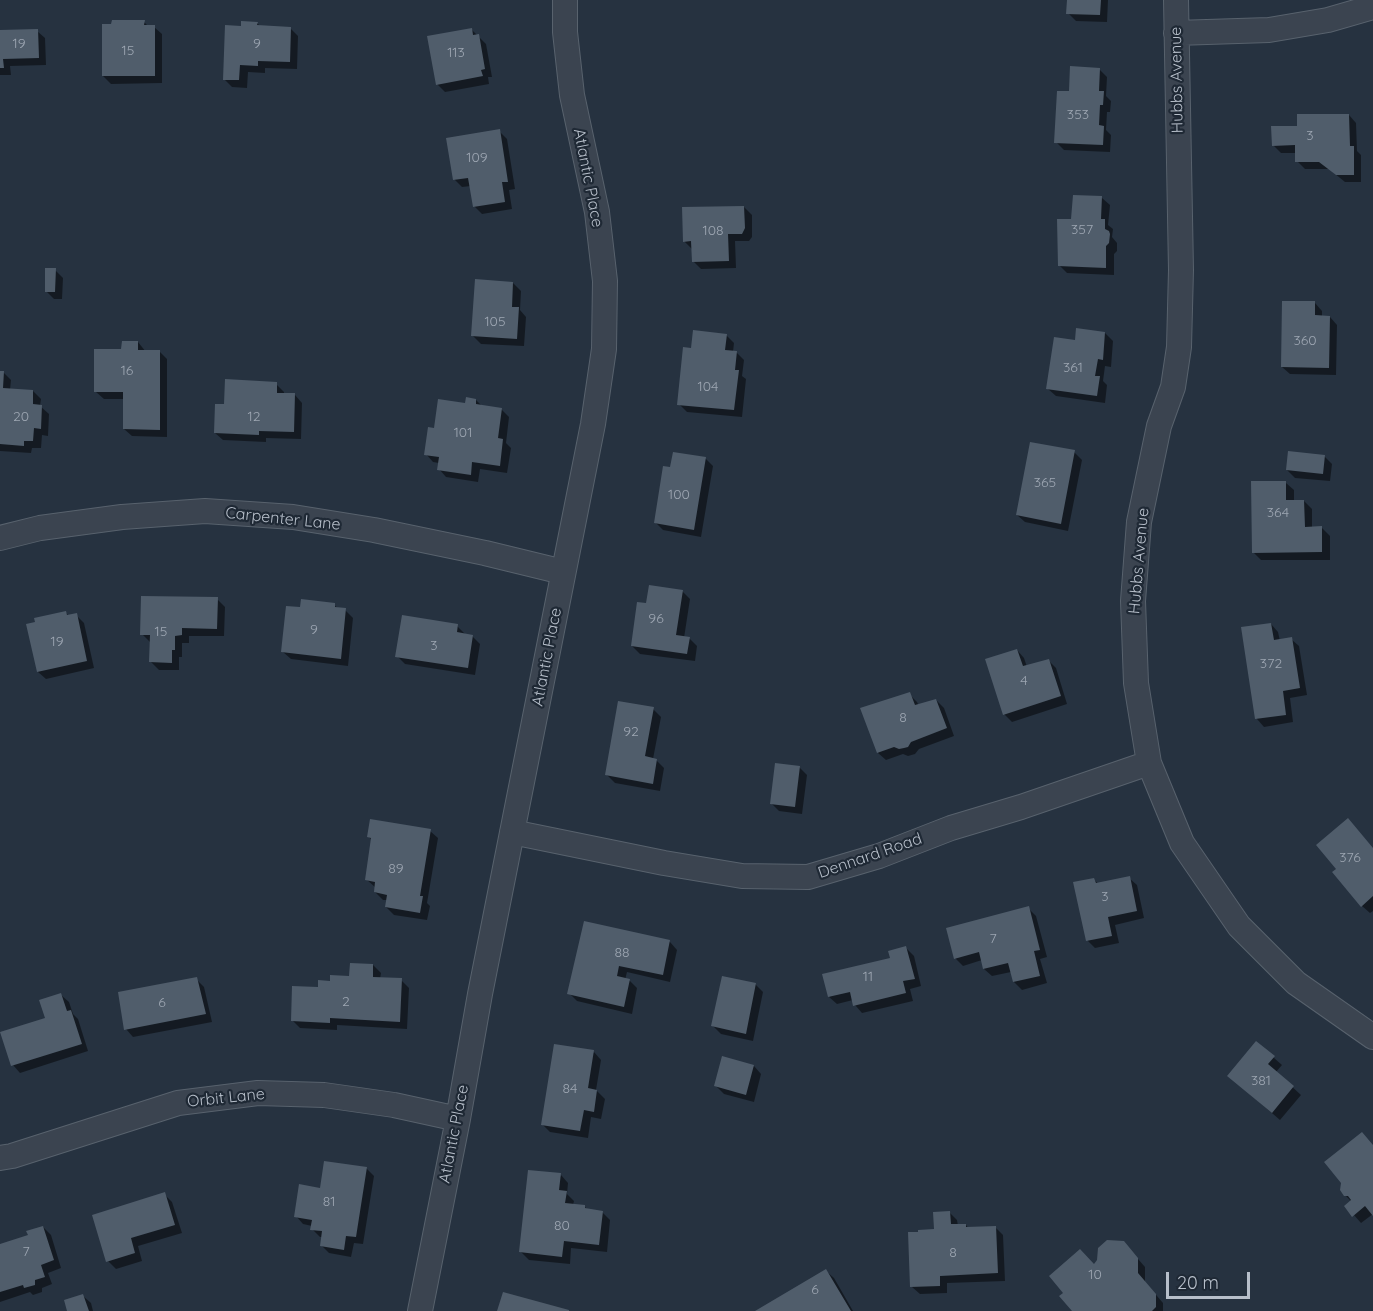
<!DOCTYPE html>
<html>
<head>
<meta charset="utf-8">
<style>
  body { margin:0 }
  #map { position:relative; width:1373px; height:1311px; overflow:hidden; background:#263240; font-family:Quicksand,sans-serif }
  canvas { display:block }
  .scale { position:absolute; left:1166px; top:1272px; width:84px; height:27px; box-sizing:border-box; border:3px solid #b7bfca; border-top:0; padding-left:8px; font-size:18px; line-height:21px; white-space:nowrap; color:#b7bfca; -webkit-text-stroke:4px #1f2935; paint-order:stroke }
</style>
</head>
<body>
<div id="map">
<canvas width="1373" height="1311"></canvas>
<div class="scale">20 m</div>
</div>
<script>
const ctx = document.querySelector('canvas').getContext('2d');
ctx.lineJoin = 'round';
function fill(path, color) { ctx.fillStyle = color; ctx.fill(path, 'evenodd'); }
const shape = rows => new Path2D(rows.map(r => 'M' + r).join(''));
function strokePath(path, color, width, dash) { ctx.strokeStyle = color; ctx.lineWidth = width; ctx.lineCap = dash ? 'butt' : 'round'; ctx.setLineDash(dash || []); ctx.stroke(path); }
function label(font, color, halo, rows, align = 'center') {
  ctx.font = font + ' Quicksand,sans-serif'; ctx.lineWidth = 4.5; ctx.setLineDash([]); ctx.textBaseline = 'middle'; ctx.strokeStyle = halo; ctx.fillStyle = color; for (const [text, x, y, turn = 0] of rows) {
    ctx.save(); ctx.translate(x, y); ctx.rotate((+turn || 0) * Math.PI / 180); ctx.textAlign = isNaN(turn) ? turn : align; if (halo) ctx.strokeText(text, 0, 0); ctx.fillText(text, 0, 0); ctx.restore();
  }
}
fill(shape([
  [1069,0,1108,0,1107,22,1076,21,1068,13],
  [144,22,149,27,154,27,162,34,162,83,111,84,103,76],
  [257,23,261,27,290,28,298,36,297,69,265,68,265,73,248,72,247,88,232,87,224,79,242,28],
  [472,30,486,44,492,77,488,77,489,84,445,92,437,84],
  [37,31,45,38,46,65,10,66,11,75,0,75,0,32],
  [1100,70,1107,77,1106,96,1111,101,1110,112,1107,112,1106,130,1111,135,1110,152,1064,150,1056,142,1070,93],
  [1349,115,1356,123,1357,151,1361,155,1361,182,1345,182,1329,169,1305,169,1297,161,1297,153,1281,153,1273,145,1299,127],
  [499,131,507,139,515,189,509,190,512,209,482,214,474,206,471,186,462,187,454,179],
  [1102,198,1110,205,1108,225,1113,229,1112,237,1117,243,1117,251,1114,254,1114,275,1067,273,1059,265,1073,220],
  [744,207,752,215,752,237,749,241,735,241,736,268,701,269,693,261,693,250,684,241],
  [55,270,63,278,62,299,54,299,46,291],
  [513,283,521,291,520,310,526,317,524,346,481,344,473,336],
  [1315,303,1322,311,1322,317,1330,317,1337,325,1336,375,1290,374,1282,367],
  [1105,333,1113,341,1111,367,1105,366,1103,381,1107,385,1105,403,1056,396,1048,389,1076,341],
  [726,335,734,343,733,352,736,352,744,360,742,376,746,379,742,417,687,412,679,404,692,350],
  [138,342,146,352,160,352,167,359,167,437,132,436,124,429,124,399,104,399,96,392,123,351],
  [0,372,3,372,11,380,10,390,33,391,41,399,40,406,49,414,48,436,42,435,41,448,32,448,31,453,0,451],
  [276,384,284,392,284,395,295,395,302,403,301,439,266,438,266,442,223,440,215,433,226,405],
  [476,400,482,406,501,409,509,417,506,443,511,448,507,473,480,469,478,482,446,477,439,469,439,463,433,462,426,454,435,429,466,405],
  [1074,452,1082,460,1068,531,1025,522,1017,515],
  [1324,456,1332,464,1330,481,1295,478,1287,470],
  [706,459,713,466,701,537,663,530,655,522,671,469],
  [1286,483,1294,490,1294,501,1304,501,1312,509,1312,528,1322,528,1330,536,1330,560,1261,560,1253,552],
  [682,591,690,599,684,638,689,638,697,646,695,661,640,654,632,646,647,605],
  [217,599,225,607,224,636,189,636,189,643,182,643,182,657,179,657,179,670,159,670,151,662,151,642,150,642,142,634],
  [334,605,339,609,345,610,353,618,348,666,291,659,283,652,302,609],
  [65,612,69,616,76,615,84,623,94,668,46,679,38,672],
  [1271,624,1278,632,1280,641,1291,639,1299,646,1307,695,1290,698,1293,722,1264,727,1257,719],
  [457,626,465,634,472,636,480,644,475,675,405,664,397,656],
  [1017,650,1024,658,1027,667,1048,660,1056,668,1067,704,1012,722,1004,714],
  [909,694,917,702,919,706,936,700,944,708,954,736,919,749,915,754,908,756,903,754,886,760,878,753],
  [653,709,661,717,653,759,656,760,664,768,660,791,615,783,607,775],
  [799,767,807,775,802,814,779,811,771,803],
  [430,831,438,838,427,903,430,906,427,920,394,915,386,907,387,900,383,900,375,892,376,888,366,879,372,840,369,837],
  [1373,849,1373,911,1370,913,1362,906,1338,869],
  [1129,878,1137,885,1144,918,1115,925,1119,943,1095,948,1088,941,1094,880,1099,884],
  [1028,908,1036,916,1047,957,1040,959,1047,983,1022,990,1014,982,1011,972,992,976,984,969,982,960,963,966,955,958],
  [585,922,670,942,677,950,670,982,627,972,625,980,630,981,637,988,632,1014,577,1001,569,993],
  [906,948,914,956,921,986,910,989,913,1001,862,1013,855,1005,853,1000,837,1004,829,997,891,959],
  [373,965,381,973,380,979,401,980,409,988,407,1029,337,1025,337,1030,300,1028,292,1020,319,988,331,982,351,977],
  [196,979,204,987,212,1022,133,1037,126,1029],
  [755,984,763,992,753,1041,721,1034,713,1026],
  [61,995,69,1002,73,1014,78,1019,88,1051,20,1073,13,1065,2,1033,47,1019],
  [1257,1043,1282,1065,1276,1072,1301,1095,1280,1120,1229,1076],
  [594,1052,601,1060,596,1090,605,1099,601,1119,591,1117,588,1138,550,1132,543,1125],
  [754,1066,761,1074,754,1102,724,1094,716,1086],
  [1373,1145,1373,1214,1361,1223,1346,1206,1352,1202,1345,1195],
  [366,1168,374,1176,363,1244,354,1243,351,1257,329,1253,321,1245,322,1237,320,1237,312,1229,312,1226,303,1224,296,1216,321,1189],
  [561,1175,568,1183,567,1194,574,1201,573,1205,585,1207,588,1210,602,1212,610,1220,607,1252,571,1248,570,1264,529,1260,521,1252],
  [164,1194,172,1202,182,1233,138,1246,142,1261,116,1269,108,1261],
  [950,1213,957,1220,958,1226,966,1225,969,1229,995,1227,1003,1235,1005,1281,947,1283,947,1293,920,1294,912,1287],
  [43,1227,51,1235,61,1268,48,1273,52,1284,42,1288,42,1292,33,1295,30,1292,0,1302,0,1246,30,1236],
  [1131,1251,1145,1267,1145,1282,1163,1303,1163,1311,1074,1311,1094,1266],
  [826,1271,834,1278,853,1311,758,1311],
  [83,1296,91,1303,93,1311,68,1311]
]), '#0007');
fill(shape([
  [1067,0,1101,0,1100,15,1066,14],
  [112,20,145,20,144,25,155,25,155,76,102,76,102,24,111,24],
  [241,21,258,22,257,25,291,27,290,62,258,61,258,66,240,65,239,80,223,80,225,25,241,26],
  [472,28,473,35,479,34,485,69,481,70,483,76,436,85,427,36],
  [38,29,39,58,3,59,4,68,0,68,0,30],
  [1070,66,1100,68,1099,91,1104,91,1103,105,1100,105,1099,125,1104,126,1103,145,1054,143,1057,91,1069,91],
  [1297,114,1349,114,1350,146,1354,146,1354,175,1336,175,1319,162,1295,162,1295,145,1272,146,1271,126,1297,126],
  [500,129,508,182,502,182,505,202,473,207,468,178,453,180,446,138],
  [1073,195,1102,196,1101,219,1105,219,1105,229,1109,231,1110,234,1109,243,1106,246,1106,268,1058,266,1057,219,1071,219],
  [744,206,745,228,742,234,728,234,729,261,692,262,691,241,683,242,682,207],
  [45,268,56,268,55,292,45,292],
  [475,279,513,282,512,307,519,307,517,339,471,336],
  [1282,301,1315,301,1315,315,1330,316,1329,368,1281,367],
  [1076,328,1105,332,1103,360,1098,359,1095,376,1100,376,1097,396,1046,389,1054,337,1075,340],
  [693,330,727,334,725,350,737,351,735,370,739,370,734,410,677,405,683,347,691,348],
  [122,341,138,341,138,350,160,350,160,430,123,429,123,392,94,392,94,349,121,349],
  [0,371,4,371,3,388,33,390,33,404,42,405,41,429,34,428,33,441,24,441,24,446,0,444],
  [225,379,277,382,277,393,295,393,294,432,259,431,259,435,214,433,215,404,224,404],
  [466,397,476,399,476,404,502,408,498,438,503,439,500,466,472,462,471,475,437,470,439,457,424,455,428,427,434,428,438,399,465,403],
  [1030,442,1075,450,1061,524,1016,515],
  [1288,451,1325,455,1323,474,1286,470],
  [673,452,706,457,694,530,654,523,663,466,670,467],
  [1251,481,1286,481,1286,500,1304,500,1305,527,1322,526,1322,552,1252,553],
  [649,585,683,590,676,635,690,637,687,654,631,646,637,602,646,603],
  [141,596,218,597,217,629,182,628,182,635,175,636,175,650,172,650,172,663,149,662,150,635,140,635],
  [301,599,335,603,335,607,346,608,341,659,281,652,286,606,300,607],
  [66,611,67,615,77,613,87,661,37,672,26,624,35,622,34,618],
  [402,615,458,624,457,632,473,635,468,668,395,657],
  [1271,623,1274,640,1292,637,1300,688,1283,691,1286,715,1255,719,1241,627],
  [1017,649,1023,666,1049,659,1061,696,1003,715,985,659],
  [910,692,915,705,936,699,947,728,911,742,908,747,904,748,899,749,894,747,877,753,860,708],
  [618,701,654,707,645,756,657,759,653,784,605,775],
  [775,763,800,766,795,807,770,804],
  [1348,818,1373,848,1373,896,1361,907,1332,872,1336,869,1316,845],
  [370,819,431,829,420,896,423,896,420,913,385,907,387,895,374,892,375,882,365,880,371,838,367,837],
  [1130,876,1137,911,1108,917,1112,936,1086,941,1073,882,1094,878,1096,883],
  [1029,906,1040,950,1034,951,1040,976,1013,982,1008,963,983,969,979,952,954,959,946,928],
  [584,921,670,940,663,975,619,966,617,976,630,979,624,1007,567,994],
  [906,946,915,979,903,981,906,993,853,1006,850,992,828,997,822,974,890,958,888,951],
  [350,963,373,964,373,977,402,978,400,1022,330,1018,330,1023,291,1021,292,986,318,987,318,980,330,981,330,975,349,976],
  [722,976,756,983,746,1034,711,1026],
  [197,977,206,1014,124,1030,118,992],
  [61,993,67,1011,71,1010,82,1044,11,1066,0,1032,45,1018,39,1000],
  [1256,1041,1275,1056,1268,1064,1294,1086,1272,1113,1227,1076],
  [554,1044,594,1050,588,1088,597,1090,594,1112,584,1110,580,1131,541,1125],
  [722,1056,754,1065,746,1095,714,1086],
  [1362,1132,1373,1145,1373,1216,1365,1206,1352,1217,1344,1206,1351,1200,1348,1196,1344,1196,1340,1190,1341,1183,1324,1162],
  [324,1161,367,1167,356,1237,346,1236,344,1250,320,1246,322,1231,310,1230,312,1220,294,1217,299,1184,320,1188],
  [528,1170,561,1173,559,1190,567,1191,565,1203,585,1205,585,1208,603,1211,599,1245,564,1241,562,1257,519,1252],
  [165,1192,175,1225,131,1238,135,1253,106,1262,92,1215],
  [950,1211,951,1224,966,1224,966,1227,996,1226,998,1273,940,1276,940,1286,910,1287,908,1232,918,1232,918,1230,934,1229,933,1212],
  [43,1226,54,1260,41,1265,45,1277,35,1280,35,1285,24,1288,23,1285,0,1292,0,1244,28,1235,26,1231],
  [1107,1240,1124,1241,1138,1258,1138,1273,1156,1294,1156,1307,1152,1311,1072,1311,1059,1296,1063,1293,1049,1276,1080,1249,1094,1264,1097,1260,1098,1248],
  [826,1269,851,1311,755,1311],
  [503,1292,569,1310,569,1311,497,1311],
  [83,1294,89,1311,67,1311,64,1300]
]), '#505d6b');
const street = shape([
  [1176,0,1181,270,1179,347,1173,387,1159,426,1139,522,1133,601,1136,683,1149,763,1182,843,1239,926,1296,983,1373,1037],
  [1176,33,1269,30,1328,20,1373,7],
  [0,538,40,528,122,517,205,511,293,517,374,530,485,553,563,572],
  [512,832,664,863,742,876,808,877,879,856,951,828,1021,807,1149,763],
  [0,1158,12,1156,178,1103,258,1093,324,1095,394,1105,458,1119],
  [420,1311,458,1119,480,994,593,424,604,349,605,281,597,212,572,95,565,32,565,0]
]);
strokePath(street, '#58626d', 26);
strokePath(street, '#3b4450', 24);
label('14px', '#9da6b2', null, [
  ["19",19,44],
  ["9",257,44],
  ["15",128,51],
  ["113",456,53],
  ["353",1078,115],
  ["3",1310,136],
  ["109",477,158],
  ["357",1082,230],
  ["108",713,231],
  ["105",495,322],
  ["360",1305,341],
  ["361",1073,368],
  ["16",127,371],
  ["104",708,387],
  ["20",21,417],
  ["12",254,417],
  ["101",463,433],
  ["365",1045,483],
  ["100",679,495],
  ["364",1278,513],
  ["96",656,619],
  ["9",314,630],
  ["15",161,632],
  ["19",57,642],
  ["3",434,646],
  ["372",1271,664],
  ["4",1024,681],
  ["8",903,718],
  ["92",631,732],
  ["376",1350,858],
  ["89",396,869],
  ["3",1105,897],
  ["7",993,939],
  ["88",622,953],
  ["11",868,977],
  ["2",346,1002],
  ["6",162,1003],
  ["381",1261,1081],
  ["84",570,1089],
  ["81",329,1202],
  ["80",562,1226],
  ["7",26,1252],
  ["8",953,1253],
  ["10",1095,1275],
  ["6",815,1290]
]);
label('16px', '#b7bfca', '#1f2935', [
  ["Hubbs Avenue",1177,80,-91],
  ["Atlantic Place",588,178,79],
  ["Carpenter Lane",283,519,6],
  ["Hubbs Avenue",1139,561,-85],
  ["Atlantic Place",547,657,-79],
  ["Dennard Road",870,856,-19],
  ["Orbit Lane",226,1098,-6],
  ["Atlantic Place",454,1134,-79]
]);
</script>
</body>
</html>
